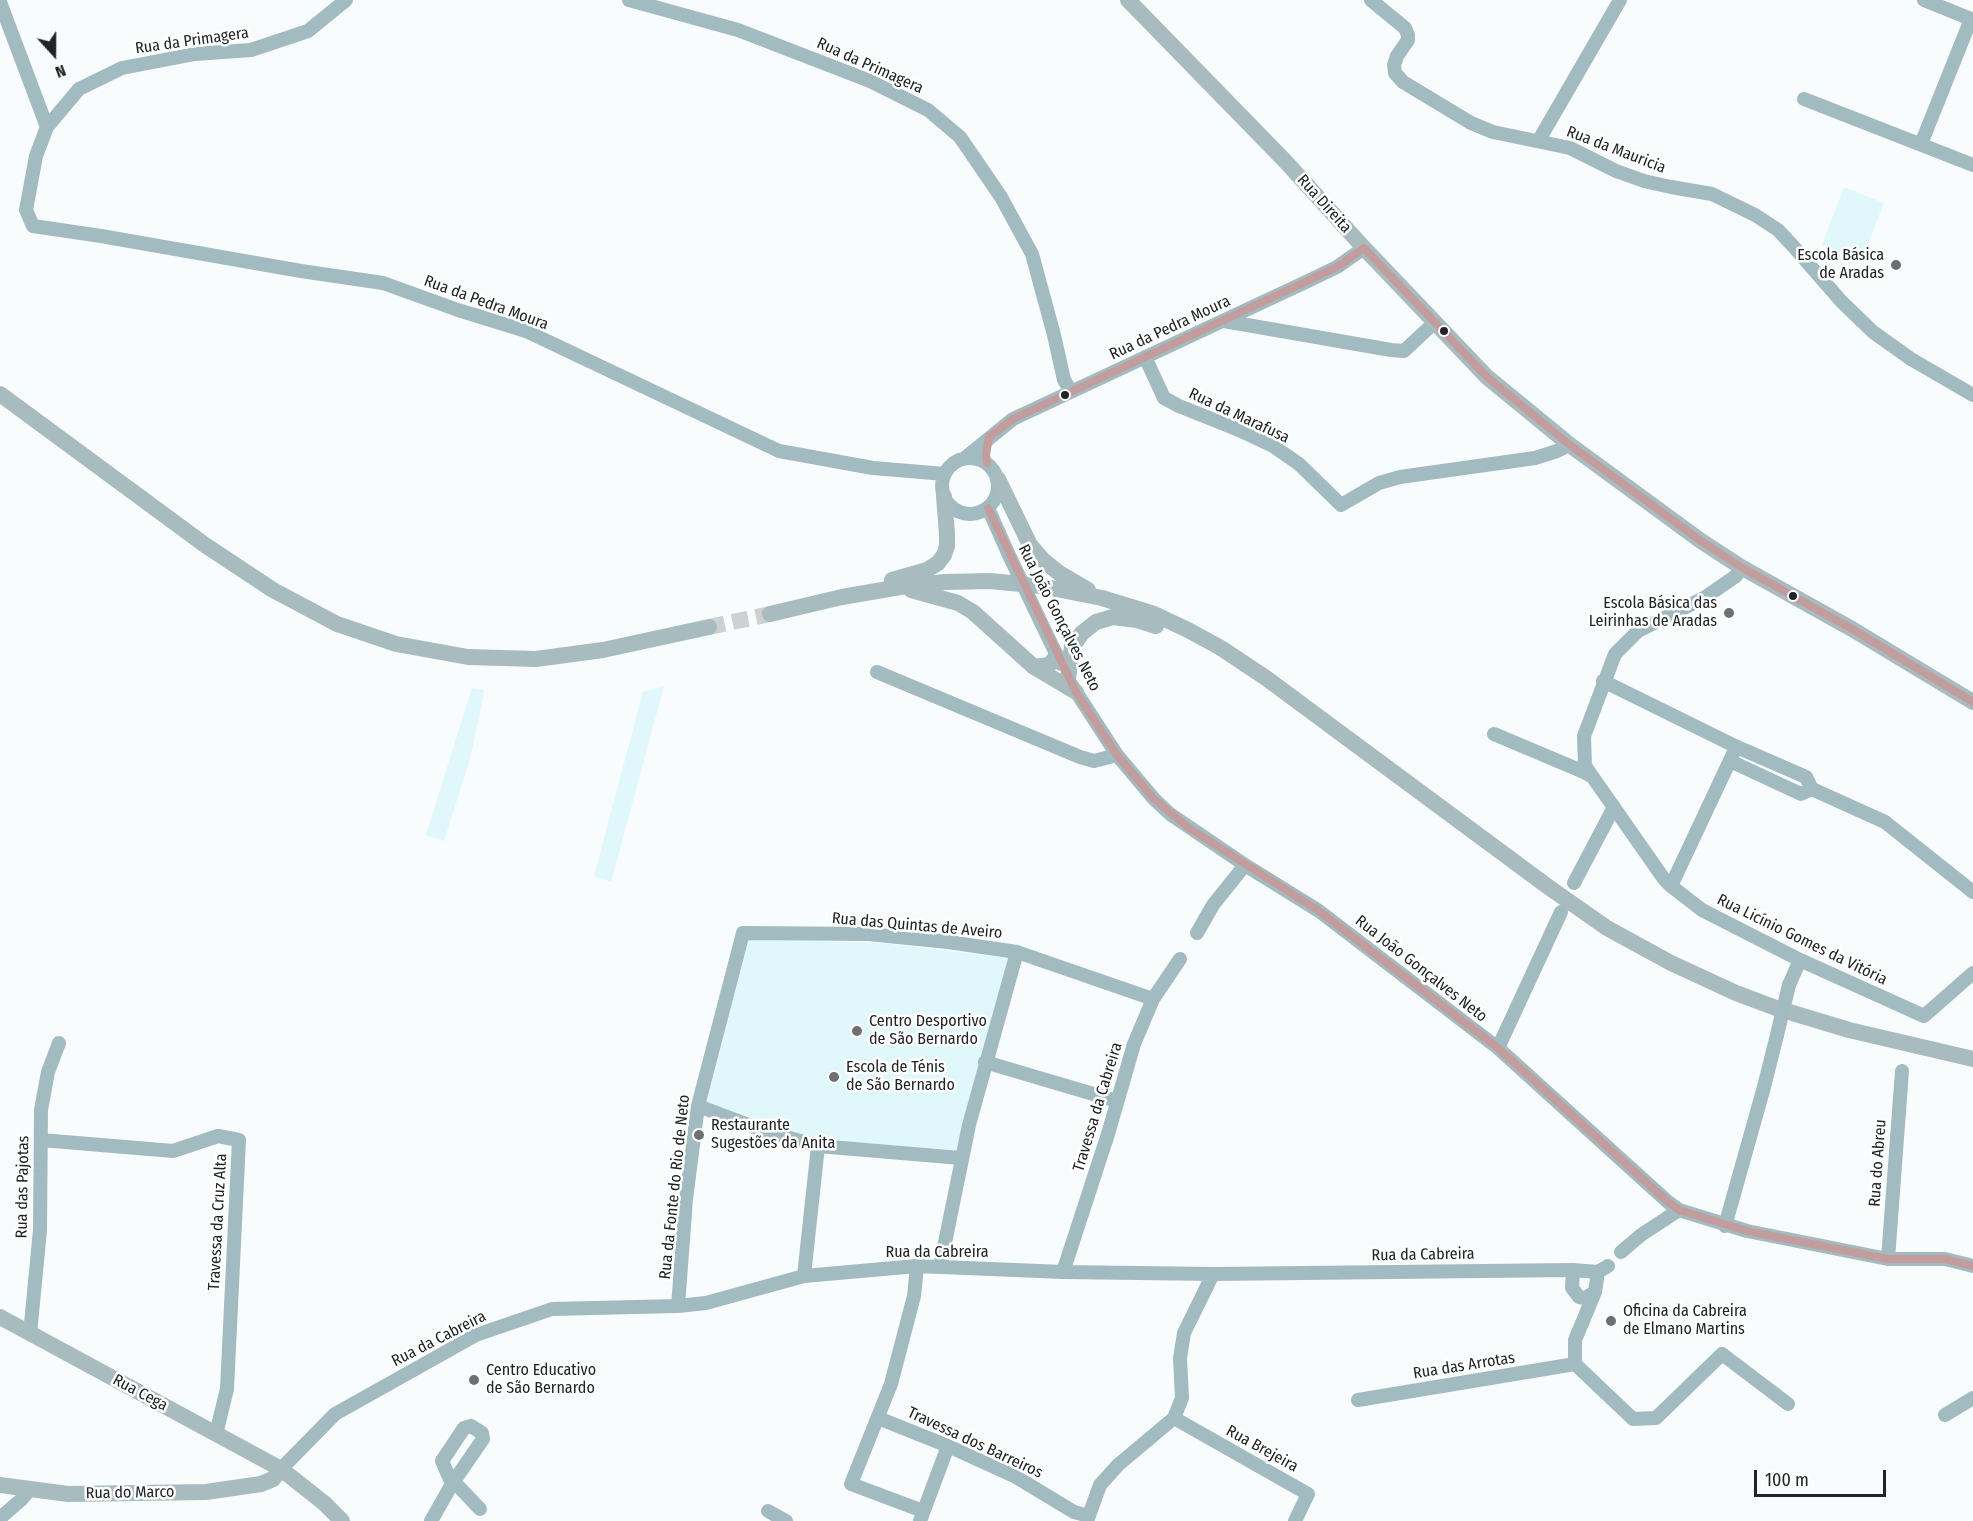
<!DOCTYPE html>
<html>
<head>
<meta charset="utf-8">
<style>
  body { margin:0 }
  #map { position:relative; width:1973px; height:1521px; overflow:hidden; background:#f8fcfc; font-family:"Fira Sans Condensed",sans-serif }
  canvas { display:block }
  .north { position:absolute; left:24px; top:24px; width:60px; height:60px; -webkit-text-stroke:4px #fff; paint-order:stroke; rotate:159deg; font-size:16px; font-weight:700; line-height:24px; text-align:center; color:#212424 }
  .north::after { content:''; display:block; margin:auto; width:21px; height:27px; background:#212424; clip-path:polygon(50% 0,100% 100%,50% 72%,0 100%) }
  .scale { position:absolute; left:1754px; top:1470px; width:132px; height:27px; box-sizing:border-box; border:3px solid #212424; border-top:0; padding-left:8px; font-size:18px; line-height:21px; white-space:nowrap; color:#212424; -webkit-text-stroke:4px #fff; paint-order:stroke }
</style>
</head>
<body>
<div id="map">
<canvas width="1973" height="1521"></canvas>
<div class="north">N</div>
<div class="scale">100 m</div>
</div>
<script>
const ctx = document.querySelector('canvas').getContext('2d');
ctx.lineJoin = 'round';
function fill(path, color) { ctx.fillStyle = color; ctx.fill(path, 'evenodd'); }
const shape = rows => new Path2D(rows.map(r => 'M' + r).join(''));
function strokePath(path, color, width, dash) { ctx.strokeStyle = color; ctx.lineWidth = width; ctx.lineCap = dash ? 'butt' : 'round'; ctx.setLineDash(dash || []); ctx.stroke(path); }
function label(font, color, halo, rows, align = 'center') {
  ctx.font = font + ' "Fira Sans Condensed",sans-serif'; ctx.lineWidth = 5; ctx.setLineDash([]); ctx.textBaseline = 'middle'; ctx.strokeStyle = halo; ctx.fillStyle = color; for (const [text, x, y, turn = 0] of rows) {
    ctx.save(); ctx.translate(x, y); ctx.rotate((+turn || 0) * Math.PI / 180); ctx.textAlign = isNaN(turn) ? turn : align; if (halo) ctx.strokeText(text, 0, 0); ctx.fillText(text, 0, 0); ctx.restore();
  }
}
fill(shape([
  [1844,187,1884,203,1861,261,1822,245],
  [664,686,611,882,594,876,643,692],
  [472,688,484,690,482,703,470,759,444,841,426,835],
  [749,939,882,943,1008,958,957,1150,820,1140,707,1103]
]), '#e0f7fc');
strokePath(shape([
  [709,627,770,614]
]), '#cdd1d1', 16, [16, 8]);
strokePath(shape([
  [346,0,308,31,251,50,195,54,122,68,79,89,47,127,36,156,26,210,33,226,101,236,301,271,383,283,458,310,526,331,779,451,873,468,945,474],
  [629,0,738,30,870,81,928,110,960,137,1001,197,1032,254,1054,335,1064,380,1071,391],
  [1371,0,1405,28,1408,35,1408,40,1397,56,1394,65,1395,73,1403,82,1471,123,1493,132,1570,148,1616,171,1644,181,1671,187,1712,194,1755,215,1778,230,1793,246,1841,301,1873,332,1911,359,1973,395],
  [0,2,47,127],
  [1804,99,1973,165],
  [1539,140,1620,0],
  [1921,144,1971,19,1924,0],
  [1224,321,1391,350,1404,351,1435,322],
  [1145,357,1164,398,1179,406,1239,430,1273,446,1299,464,1341,505,1379,483,1400,477,1535,458,1557,451,1570,445],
  '942 486a28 28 0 1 1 56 0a28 28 0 1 1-56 0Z',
  [965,458,1013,419,1308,281,1337,267,1364,248],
  [988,508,1008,553],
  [1741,567,1736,576,1704,598,1638,631,1615,654,1584,736,1585,766,1664,879,1671,886,1702,910,1800,960,1924,1016,1973,973],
  [1035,610,1061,664],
  [877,672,1080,757,1094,761,1117,755],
  [1603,681,1737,747,1806,777,1812,789,1801,794,1730,761],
  [1071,684,1117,755,1154,799,1170,814,1245,865,1319,911,1498,1048,1668,1202,1679,1210,1747,1231,1888,1259,1945,1259,1973,1266],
  [1494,734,1584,772,1591,776],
  [1812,789,1885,822,1973,892],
  [1574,883,1614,807],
  [1671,886,1733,754],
  [1197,933,1213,905,1245,865],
  [1789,985,1800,960],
  [1498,1048,1561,912],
  [985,1062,1117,1101],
  [698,1106,765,1131,818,1146,961,1158],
  [41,1140,173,1151,218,1136,239,1140,227,1389,216,1434],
  [1725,1226,1764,1087,1777,1035],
  [1621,1252,1641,1235,1679,1210],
  [1888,1259,1902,1071],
  [917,1266,914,1296,891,1384,851,1484,923,1511],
  [940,1267,969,1125,1017,952],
  [1573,1270,1572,1288,1579,1297,1585,1298,1595,1292,1598,1272],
  [1063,1272,1108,1134,1134,1044,1153,999,1180,959],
  [804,1276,818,1146],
  [1595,1292,1575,1340,1575,1364,1633,1419,1656,1418,1722,1354,1788,1404],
  [678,1306,686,1199,698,1106,743,933,868,934,948,942,1017,952,1153,999],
  [30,1334,40,1230,41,1110,48,1072,59,1043],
  [1358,1400,1575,1364],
  [1945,1415,1973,1398],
  [878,1418,948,1446,1016,1477,1074,1512,1089,1516],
  [1174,1418,1308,1494,1295,1521],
  [281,1469,335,1414,476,1335,552,1309,678,1306,706,1303,804,1276,917,1266,1063,1272,1213,1274,1573,1270,1598,1272,1608,1266],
  [768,1511,786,1521],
  [0,1518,22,1499,30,1489],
  [431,1521,452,1484,483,1439,482,1433,471,1426,464,1428,442,1461,452,1484,459,1487,480,1509],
  [920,1521,948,1446],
  [1087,1521,1100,1485,1118,1465,1174,1418,1182,1398,1180,1358,1184,1333,1213,1274]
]), '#a2bbc0', 14);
strokePath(shape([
  [1128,0,1286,162,1364,248,1487,377,1570,445,1701,541,1741,567,1852,629,1973,702],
  [0,394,205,545,273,590,337,624,396,644,468,657,536,659,603,650,709,627],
  [998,479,1030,545,1043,560,1059,573,1088,590],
  [892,580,927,570,938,563,944,555,947,546,947,534,944,496],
  [911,590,958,603,973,612,1034,667,1076,692],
  [770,614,842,597,900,587,945,582,990,581,1041,586,1102,598,1154,614,1188,630,1221,648,1266,678,1547,886,1607,928,1671,963,1736,993,1776,1008,1849,1030,1973,1059],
  [1034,667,1049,665,1057,656],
  [1068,679,1072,647,1082,633,1096,622,1113,617,1137,620,1156,626],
  [0,1317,281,1469,324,1503,342,1521],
  [0,1485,68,1494,206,1492,261,1484,273,1479,281,1469]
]), '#a8bcc0', 16);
strokePath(shape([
  [1008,553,1035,610],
  [1777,1035,1789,985]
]), '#a2bbc0', 14);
strokePath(shape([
  [1364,248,1487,377,1570,445,1701,541,1741,567,1852,629,1973,702],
  [987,463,986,455,989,437,1013,419,1337,267,1364,248],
  [988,508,1076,692,1117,755,1154,799,1189,828,1319,911,1498,1048,1668,1202,1679,1210,1747,1231,1888,1259,1945,1259,1973,1266]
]), '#c39d9d', 8);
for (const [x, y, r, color] of [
  [1896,265,6,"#6c7070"],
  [1444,331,5,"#212424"],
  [1065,395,5,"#212424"],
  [1793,596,5,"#212424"],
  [1729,613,6,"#6c7070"],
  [857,1031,6,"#6c7070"],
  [834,1077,6,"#6c7070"],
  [699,1135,6,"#6c7070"],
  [1611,1321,6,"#6c7070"],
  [474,1380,6,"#6c7070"]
]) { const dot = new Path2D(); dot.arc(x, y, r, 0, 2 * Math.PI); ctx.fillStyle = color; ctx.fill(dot); strokePath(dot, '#fff', 2); }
label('16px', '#212424', '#fff', [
  ["Rua da Primagera",192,41,-8],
  ["Rua da Primagera",870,66,24],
  ["Rua da Mauricia",1616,150,21],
  ["Rua Direita",1324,204,48],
  ["Rua da Pedra Moura",486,303,20],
  ["Rua da Pedra Moura",1170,328,-25],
  ["Rua da Marafusa",1239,416,25],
  ["Rua João Gonçalves Neto",1059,618,63],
  ["Rua das Quintas de Aveiro",917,926,5],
  ["Rua Licínio Gomes da Vitória",1802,940,26],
  ["Rua João Gonçalves Neto",1421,969,38],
  ["Travessa da Cabreira",1098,1107,-73],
  ["Rua do Abreu",1878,1163,-86],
  ["Rua das Pajotas",23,1187,-89],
  ["Rua da Fonte do Rio de Neto",675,1187,-84],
  ["Travessa da Cruz Alta",218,1222,-87],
  ["Rua da Cabreira",937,1253],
  ["Rua da Cabreira",1423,1255,-1],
  ["Rua da Cabreira",439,1339,-27],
  ["Rua das Arrotas",1464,1366,-9],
  ["Rua Cega",140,1393,28],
  ["Travessa dos Barreiros",975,1443,25],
  ["Rua Brejeira",1262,1449,29],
  ["Rua do Marco",130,1493,-1]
]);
label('16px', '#212424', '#fff', [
  ["Escola Básica",1884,256,"right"],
  ["de Aradas",1884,274,"right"],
  ["Escola Básica das",1717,604,"right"],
  ["Leirinhas de Aradas",1717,622,"right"],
  ["Centro Desportivo",869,1022],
  ["de São Bernardo",869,1040],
  ["Escola de Ténis",846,1068],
  ["de São Bernardo",846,1086],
  ["Restaurante",711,1126],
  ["Sugestões da Anita",711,1144],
  ["Oficina da Cabreira",1623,1312],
  ["de Elmano Martins",1623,1330],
  ["Centro Educativo",486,1371],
  ["de São Bernardo",486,1389]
], 'left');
</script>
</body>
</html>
